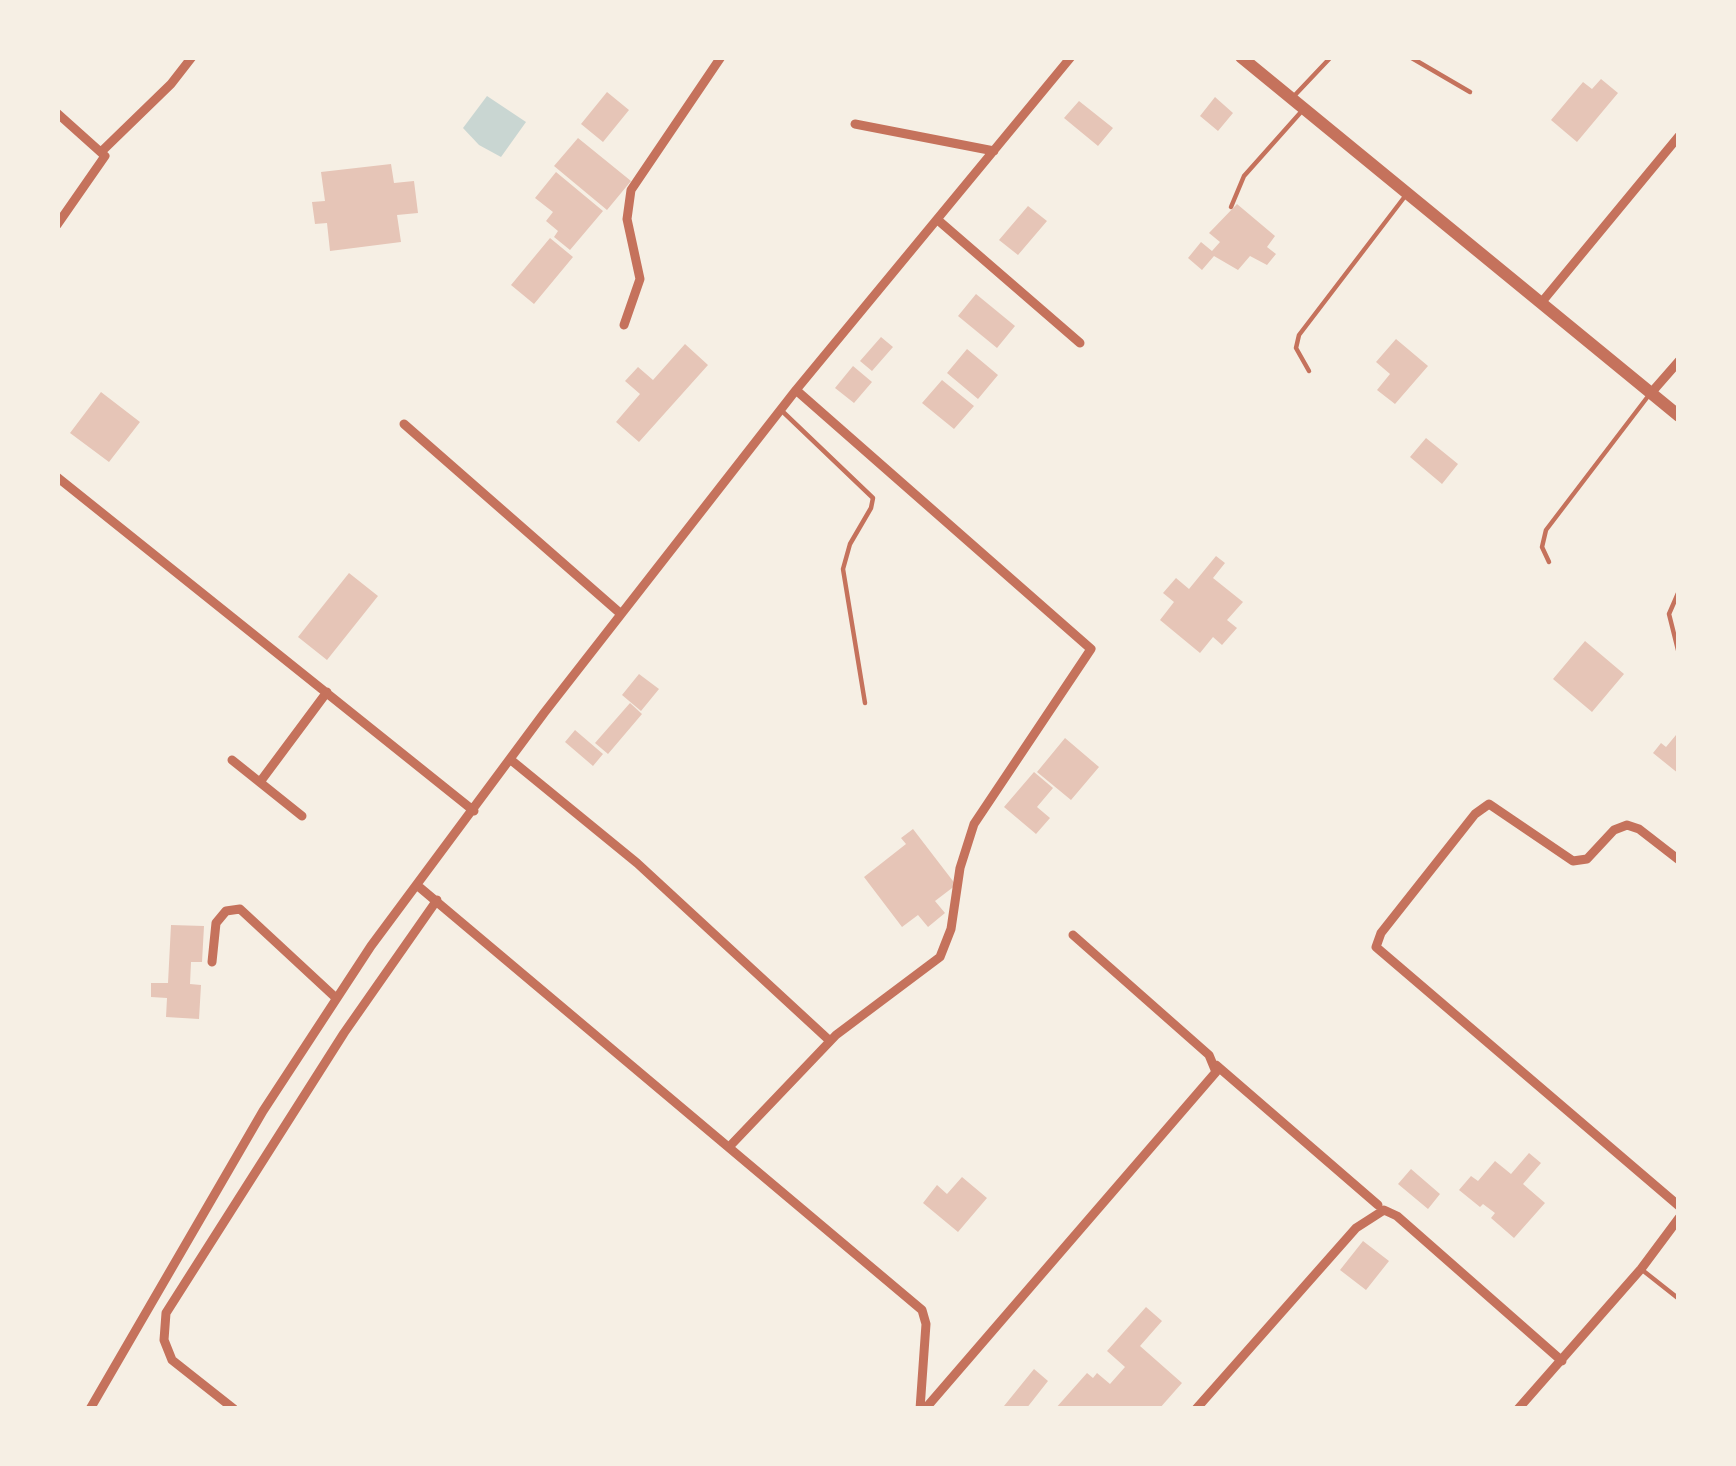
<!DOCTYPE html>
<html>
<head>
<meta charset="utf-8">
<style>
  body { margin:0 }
  #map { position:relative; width:1736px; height:1466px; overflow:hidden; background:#f6efe4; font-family:"PT Sans",sans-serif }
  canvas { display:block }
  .frame { position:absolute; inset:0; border:60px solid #f6efe4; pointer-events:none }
</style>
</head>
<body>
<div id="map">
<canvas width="1736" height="1466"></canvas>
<div class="frame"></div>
</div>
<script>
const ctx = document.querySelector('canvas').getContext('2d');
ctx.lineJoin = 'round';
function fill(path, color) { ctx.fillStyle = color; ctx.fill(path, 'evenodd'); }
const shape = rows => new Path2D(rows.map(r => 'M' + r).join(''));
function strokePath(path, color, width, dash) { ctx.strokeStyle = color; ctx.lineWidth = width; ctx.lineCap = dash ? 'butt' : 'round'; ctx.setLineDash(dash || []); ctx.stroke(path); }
fill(shape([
  [487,96,526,122,501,157,479,145,463,128]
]), '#c9d6d2');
fill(shape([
  [1601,79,1618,93,1577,142,1551,120,1583,82,1592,89],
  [607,92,629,110,603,142,581,124],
  [1215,97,1233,113,1218,131,1200,116],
  [1079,101,1113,128,1098,146,1064,118],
  [578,138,631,181,607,210,554,166],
  [391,164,394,183,414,181,418,213,397,215,401,242,330,251,327,223,315,224,312,202,325,201,321,172],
  [556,172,603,211,570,250,554,237,558,231,546,221,553,212,535,198],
  [1237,204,1275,236,1267,247,1276,254,1267,265,1250,256,1238,270,1214,256,1202,270,1188,258,1201,242,1212,251,1220,242,1209,233],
  [1028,206,1047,221,1018,255,999,240],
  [550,238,573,257,534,304,511,285],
  [976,294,1015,326,997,348,958,316],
  [881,337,893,347,872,371,860,361],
  [1396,339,1428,366,1395,404,1377,390,1390,374,1376,362],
  [685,344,708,365,639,442,616,422,640,394,625,381,638,367,653,380],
  [967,349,998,375,978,399,947,373],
  [853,366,872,382,854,403,835,388],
  [942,380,974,406,954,429,922,403],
  [101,392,140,422,109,462,70,433],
  [1426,438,1458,464,1442,484,1410,457],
  [1216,556,1225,563,1213,578,1243,602,1227,620,1237,628,1222,645,1213,637,1200,653,1160,620,1174,602,1163,593,1176,578,1189,589],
  [349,573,378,596,327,660,298,637],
  [1585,641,1624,674,1592,712,1553,679],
  [639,674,659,689,641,711,622,695],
  [630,703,642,714,608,754,595,743],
  [575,730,603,754,593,766,565,742],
  [1676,735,1679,737,1679,774,1653,753,1661,743,1666,747],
  [1065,738,1099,767,1071,800,1037,772],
  [1034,772,1053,788,1037,807,1050,818,1036,834,1004,807],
  [913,829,956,885,935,901,945,913,928,927,918,915,902,927,864,877,906,844,901,838],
  [171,925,204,926,202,962,191,962,190,984,201,985,199,1019,166,1017,167,998,151,997,151,983,168,983],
  [1529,1153,1541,1163,1523,1184,1545,1203,1514,1238,1491,1218,1495,1213,1483,1204,1480,1207,1459,1190,1471,1176,1478,1181,1495,1161,1511,1174],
  [1411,1169,1440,1194,1428,1209,1398,1184],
  [962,1177,987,1198,958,1232,923,1203,937,1185,947,1194],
  [1363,1241,1389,1261,1366,1290,1340,1270],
  [1146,1307,1162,1321,1140,1346,1182,1383,1159,1409,1055,1409,1087,1373,1093,1378,1097,1373,1110,1384,1125,1367,1107,1351],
  [1034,1369,1048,1381,1026,1409,1008,1409,1004,1406]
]), '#e6c5b7');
strokePath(shape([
  [1410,57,1470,92],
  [1295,95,1331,57],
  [1231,207,1244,176,1301,112],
  [1309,371,1296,348,1299,335,1406,195],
  [781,410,873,498,871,508,850,544,843,569,865,703],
  [1549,562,1542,547,1546,530,1649,395],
  [1679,591,1669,614,1679,654],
  [1641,1269,1679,1299]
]), '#c5725c', 4.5);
strokePath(shape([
  [57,113,105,156,57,225],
  [855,124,994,151],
  [102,151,171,84,192,57],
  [939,221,1080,343],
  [1541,303,1679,136],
  [624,325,640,279,627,219,631,190,721,57],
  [1651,393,1679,361],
  [404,424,621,614],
  [57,477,474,811],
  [232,760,302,816],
  [511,760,637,863,830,1041],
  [260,782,327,692],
  [1679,860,1639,829,1627,825,1614,830,1587,859,1573,861,1489,804,1475,814,1381,933,1376,947,1679,1206],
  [418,886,922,1310,926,1324,920,1409],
  [212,962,216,923,226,911,240,909,336,998],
  [1216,1065,1378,1205],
  [730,1146,836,1035,940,957,951,929,960,868,974,824,1091,649,796,390],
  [90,1409,263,1111,371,946,544,713,796,390,1071,57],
  [234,1409,172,1360,164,1340,166,1313,344,1033,437,900],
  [925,1409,1216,1072,1209,1055,1073,935],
  [1196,1409,1356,1228,1384,1210,1397,1216,1562,1361],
  [1518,1409,1641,1269,1679,1218]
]), '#c5725c', 9);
strokePath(shape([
  [1241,57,1679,416]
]), '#c5725c', 12);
</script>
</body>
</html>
